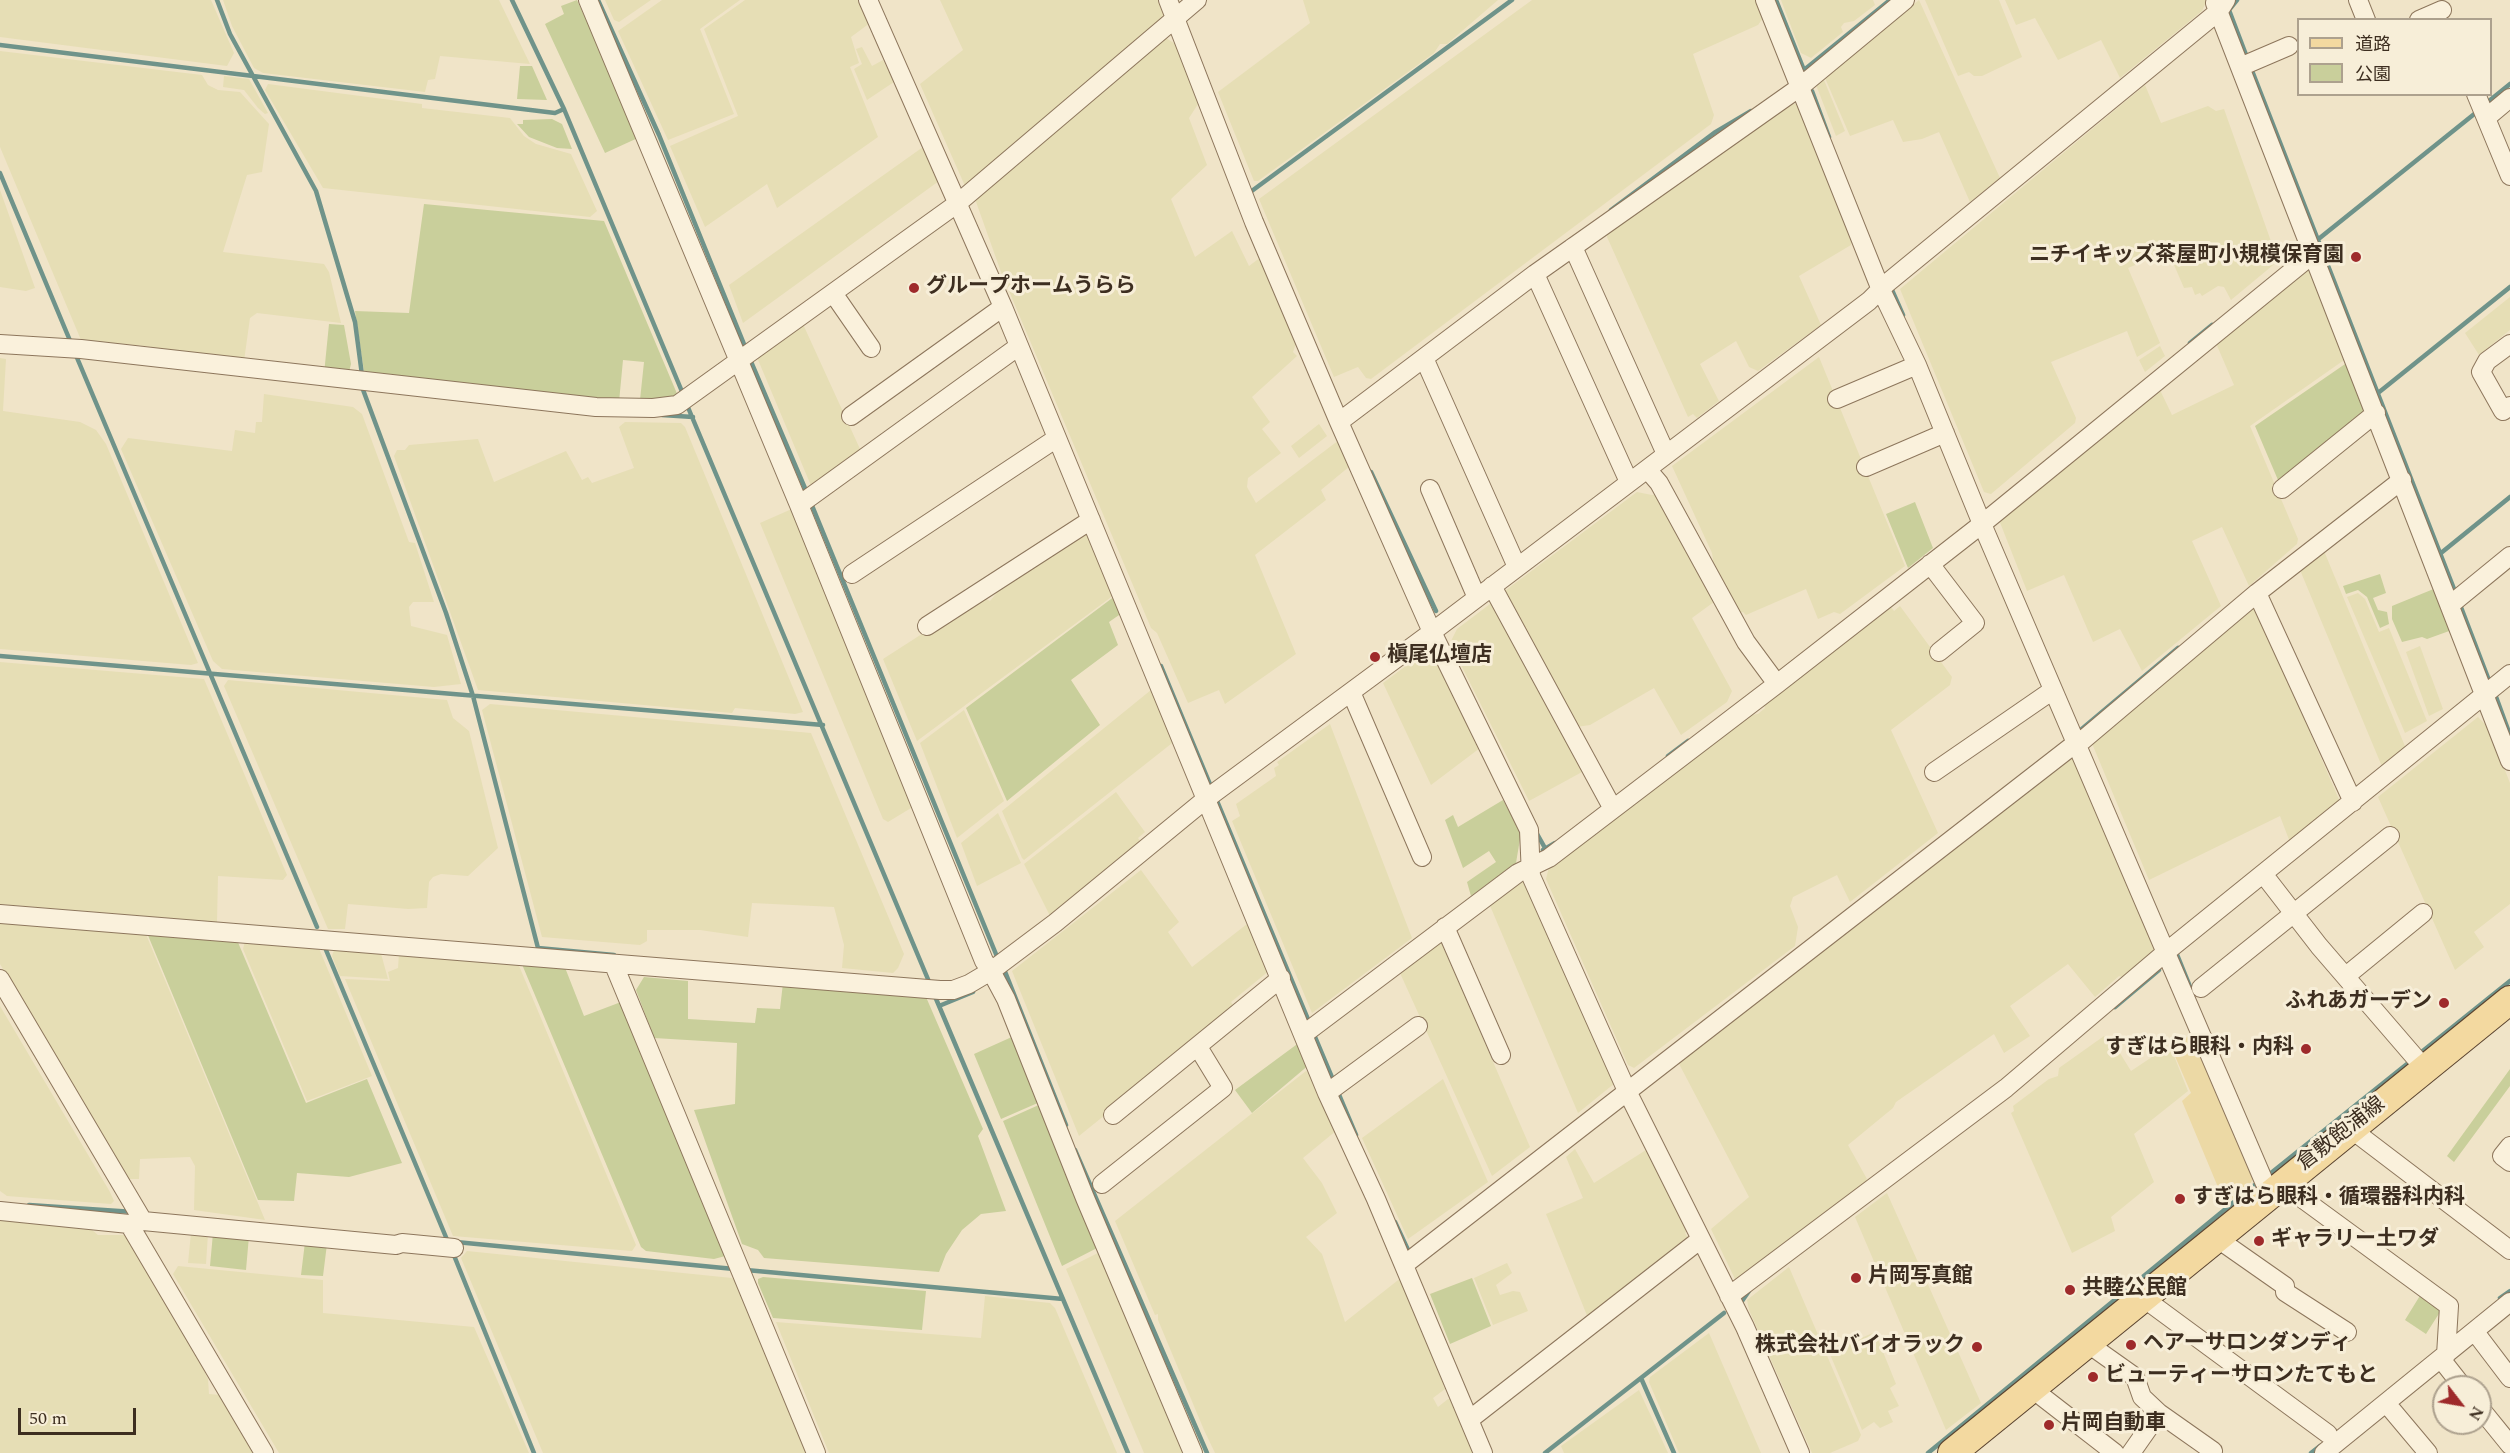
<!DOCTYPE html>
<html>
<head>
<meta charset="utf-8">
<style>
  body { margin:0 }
  #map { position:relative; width:2510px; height:1453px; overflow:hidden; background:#f0e4c8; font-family:Spectral,"Noto Sans JP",serif }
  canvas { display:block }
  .legend { position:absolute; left:2297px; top:18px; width:195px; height:78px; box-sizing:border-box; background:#f7eed8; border:2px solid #ada18e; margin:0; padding:8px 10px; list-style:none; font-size:18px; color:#3d2e20 }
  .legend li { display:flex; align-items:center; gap:12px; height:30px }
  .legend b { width:30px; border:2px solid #ada18e }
  .north { position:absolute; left:2432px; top:1375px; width:60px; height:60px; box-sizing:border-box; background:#f7eed8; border:2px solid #ada18e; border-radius:50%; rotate:121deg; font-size:16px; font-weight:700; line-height:24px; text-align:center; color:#3d2e20 }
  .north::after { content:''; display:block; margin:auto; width:21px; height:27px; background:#9e2a2b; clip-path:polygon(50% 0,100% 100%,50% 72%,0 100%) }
  .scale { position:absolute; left:18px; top:1408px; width:118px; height:27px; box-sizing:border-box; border:3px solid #3d2e20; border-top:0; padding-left:8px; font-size:18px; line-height:21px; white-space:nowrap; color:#3d2e20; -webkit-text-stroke:4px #f7eed8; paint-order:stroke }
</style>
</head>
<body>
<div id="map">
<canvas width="2510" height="1453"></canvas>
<ul class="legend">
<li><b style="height:8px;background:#f3d9a0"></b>道路</li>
<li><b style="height:16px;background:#c9cf9b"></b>公園</li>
</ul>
<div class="north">N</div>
<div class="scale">50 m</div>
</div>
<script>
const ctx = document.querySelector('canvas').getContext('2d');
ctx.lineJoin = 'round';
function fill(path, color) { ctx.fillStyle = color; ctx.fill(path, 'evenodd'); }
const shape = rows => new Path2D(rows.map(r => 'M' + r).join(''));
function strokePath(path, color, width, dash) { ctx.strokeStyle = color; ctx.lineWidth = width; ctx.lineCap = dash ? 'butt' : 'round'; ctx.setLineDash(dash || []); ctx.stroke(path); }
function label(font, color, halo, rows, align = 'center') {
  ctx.font = font + ' Spectral,"Noto Sans JP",serif'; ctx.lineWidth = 6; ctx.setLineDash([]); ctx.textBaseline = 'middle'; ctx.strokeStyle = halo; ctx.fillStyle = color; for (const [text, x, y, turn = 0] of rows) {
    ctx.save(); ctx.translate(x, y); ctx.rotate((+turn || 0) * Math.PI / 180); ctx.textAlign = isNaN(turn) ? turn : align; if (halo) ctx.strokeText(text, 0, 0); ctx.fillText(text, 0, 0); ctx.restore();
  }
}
fill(shape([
  [0,0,211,0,234,53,227,66,0,37],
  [223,0,499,0,530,64,440,56,435,79,428,80,425,92,263,73,254,68,232,26],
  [605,0,651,0,619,22,614,20],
  [662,0,740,0,700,29,734,114,668,140,618,31],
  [745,0,862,0,870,23,851,37,859,63,850,67,878,137,777,208,767,184,705,227,670,146,738,116,704,29],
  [940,0,1162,0,1168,18,965,186,920,84,963,50],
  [1303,0,1498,0,1447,44,1440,44,1434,53,1258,181,1254,181,1218,92,1310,23],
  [1532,0,1756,0,1763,18,1758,25,1693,54,1714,115,1711,124,1371,379,1366,378,1358,367,1334,377,1259,199],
  [1781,0,1873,0,1875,5,1854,21,1844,23,1841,27,1843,32,1811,58,1801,53],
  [1919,0,2000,178,1970,202,1939,132,1922,139,1903,142,1893,120,1850,136,1825,78],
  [1925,0,1999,0,2022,57,1982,76,1974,76,1969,72,1958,76],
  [2005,0,2206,0,2206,2,2202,11,2120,78,2101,40,2058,60,2035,18,2016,25],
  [1166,38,1180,47,1200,101,1189,118,1207,165,1171,199,1195,257,1232,231,1249,266,1261,257,1297,341,1293,352,1297,356,1252,397,1270,422,1262,429,1281,453,1248,478,1247,487,1256,503,1339,440,1350,466,1321,490,1326,500,1255,555,1296,654,1225,704,1219,690,1188,703,1157,633,1151,628,1001,272,975,199],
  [862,47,872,66,883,60,894,82,867,100,854,69,862,64,856,49],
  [0,51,202,75,208,85,218,90,240,92,269,124,262,172,247,175,223,252,324,264,329,272,341,323,257,313,250,318,244,361,145,346,81,340,0,147],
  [224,76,249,79,268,113,265,114,258,108,244,90,223,87],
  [1824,80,1845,131,1836,136,1816,85],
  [268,84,422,104,422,108,510,118,524,136,536,144,571,154,597,211,590,217,323,188,265,90],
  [2145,85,2161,123,2208,106,2216,111,2224,109,2278,261,2231,300,2224,287,2218,286,2202,296,2200,293,2195,295,2192,287,2184,288,2168,251,2128,268,2160,343,2137,357,2127,331,2051,362,2076,418,2075,423,1991,494,1984,492,1900,289],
  [1790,104,1798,104,1853,235,1851,245,1799,276,1821,325,1758,371,1749,367,1736,341,1700,364,1719,401,1697,418,1693,414,1688,417,1607,237,1607,231],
  [923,147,939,181,743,323,729,285],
  [0,190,35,288,26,291,0,287],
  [2307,269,2313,271,2347,358,2250,426,2298,539,2297,544,2249,586,2222,527,2192,541,2221,606,2142,671,2120,629,2093,642,2064,575,2027,591,1999,520,2159,388,2172,415,2234,385,2215,341],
  [2510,297,2510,330,2479,355,2465,333],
  [802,322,860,449,859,455,812,488,756,355],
  [2160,346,2165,356,2145,372,2139,360],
  [1819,357,1905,566,1840,614,1834,612,1818,619,1806,589,1746,615,1743,612,1736,613,1709,565,1713,560,1712,553,1672,466],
  [0,358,6,359,3,411,80,422,96,430,106,444,198,663,191,665,0,649],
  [264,394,353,407,362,414,409,542,415,543,434,602,413,602,409,607,411,626,447,635,461,684,434,687,222,669,213,661,121,449,128,438,232,451,235,430,255,433,256,422,262,422],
  [625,422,681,423,685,427,803,712,795,714,735,708,732,713,478,690,394,456,397,450,405,450,409,445,478,439,494,482,566,451,582,480,588,477,592,483,634,468,619,427],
  [1319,424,1327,436,1299,458,1291,446],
  [1637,492,1652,495,1660,493,1718,599,1692,618,1732,691,1727,702,1681,735,1654,688,1590,725,1576,727,1502,593],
  [794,508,916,805,888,822,883,819,760,523],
  [1080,532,1091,536,1114,595,917,741,883,659,981,596,990,601,999,590],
  [2324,551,2407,751,2383,769,2300,570],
  [2358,593,2365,599,2379,632,2389,628,2427,721,2405,733,2347,597],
  [1494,601,1585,766,1582,772,1529,801,1450,643,1457,629],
  [1900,606,1952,677,1950,685,1891,730,1938,833,1850,902,1837,875,1793,897,1790,906,1798,927,1795,946,1634,1068,1628,1065,1546,879,1549,867,1751,715,1758,714,1765,708,1763,702,1891,607,1894,611],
  [2250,608,2257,610,2341,804,2291,845,2280,816,2149,880,2091,741],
  [2420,646,2443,709,2429,716,2406,652],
  [1430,648,1480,748,1431,785,1383,683],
  [0,662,204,679,287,875,283,880,218,876,217,922,0,904],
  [228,680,447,700,453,718,469,731,498,848,468,876,441,874,433,877,429,882,427,908,408,909,348,904,345,929,328,929,224,686],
  [1151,690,1176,740,1024,860,1022,858,1002,811],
  [490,704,811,733,904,954,898,968,893,973,842,968,844,945,834,907,752,903,748,937,700,930,647,930,647,941,640,945,542,937,482,710],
  [964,710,1004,801,957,838,920,743],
  [2478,717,2488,727,2510,783,2510,904,2474,932,2484,947,2455,970,2378,797],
  [1330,724,1412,938,1312,1013,1232,821,1240,816,1236,804,1276,776,1274,768,1279,765,1277,762],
  [2071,753,2155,951,2125,978,2119,976,2095,997,2068,964,2010,1006,2030,1036,2004,1053,1994,1034,1896,1102,1893,1108,1848,1145,1867,1179,1865,1184,1739,1280,1735,1279,1711,1229,1749,1197,1677,1060],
  [1116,792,1145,832,1138,838,1141,842,1051,918,1024,864],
  [998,813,1021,863,977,886,961,843],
  [1141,870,1179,922,1168,932,1192,967,1247,924,1250,930,1253,929,1270,970,1231,1002,1236,1009,1079,1136,1012,971],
  [1520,879,1522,882,1526,879,1615,1083,1578,1113,1488,901],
  [0,919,145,932,265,1220,194,1210,195,1166,190,1157,140,1159,139,1179,127,1179,0,964],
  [245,941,318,946,372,1076,307,1101,243,949],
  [1441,942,1530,1147,1492,1176,1400,973],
  [334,950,380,950,388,979,340,976,332,956],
  [399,953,517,961,636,1245,632,1251,453,1236,345,979,390,981,388,972,398,968],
  [0,1006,110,1192,114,1201,111,1204,7,1196,0,1191],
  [2104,1036,2110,1037,2131,1071,2167,1047,2174,1056,2188,1091,2134,1134,2154,1182,2111,1217,2115,1231,2072,1253,2011,1113,2014,1111,2013,1106,2049,1079,2058,1076,2059,1068],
  [1306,1071,1309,1073,1312,1071,1337,1130,1303,1158,1322,1183,1337,1213,1306,1237,1322,1254,1345,1322,1402,1277,1448,1382,1443,1385,1445,1389,1433,1398,1438,1407,1448,1399,1454,1399,1476,1453,1215,1453,1204,1430,1158,1320,1158,1314,1155,1315,1115,1221],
  [1443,1079,1488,1182,1408,1239,1362,1138],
  [1575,1149,1594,1183,1646,1150,1688,1230,1685,1233,1688,1238,1588,1318,1546,1214,1583,1198,1566,1157],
  [1887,1193,1981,1403,1946,1430,1855,1217],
  [0,1217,86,1225,98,1235,126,1235,193,1347,208,1379,209,1394,220,1395,255,1453,0,1453],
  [191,1233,208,1234,206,1264,188,1263],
  [467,1251,732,1278,739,1283,810,1453,543,1453,461,1258],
  [1100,1252,1186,1453,1144,1453,1066,1269],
  [1507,1263,1512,1273,1496,1285,1500,1295,1513,1291,1520,1292,1528,1311,1493,1325,1474,1278],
  [178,1266,323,1280,323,1313,474,1327,529,1453,279,1453,173,1274],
  [1789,1267,1861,1435,1858,1441,1830,1453,1812,1453,1749,1310,1747,1300],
  [985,1296,1050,1303,1055,1308,1117,1453,829,1453,776,1322,981,1338],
  [1875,1332,1896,1384,1890,1388,1899,1406,1888,1411,1893,1422,1880,1428,1874,1422,1862,1430,1829,1352],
  [1709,1333,1761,1453,1679,1453,1649,1382,1650,1377],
  [1639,1390,1668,1453,1564,1453,1561,1446]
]), '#e6deb5');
fill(shape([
  [577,0,640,137,605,153,545,24,564,14,561,6],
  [520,66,532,66,547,100,517,99],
  [552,119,562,124,572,149,557,148,529,137,517,124,523,124,523,120],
  [424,204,604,221,678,396,663,402,640,400,644,362,623,360,619,402,365,378,355,311,409,313],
  [329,324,344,325,351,364,349,372,324,374],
  [2348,362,2366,410,2278,480,2255,426],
  [1915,502,1933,548,1908,568,1886,514],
  [2380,574,2386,593,2373,598,2378,610,2387,612,2389,624,2380,628,2367,597,2358,590,2346,594,2343,586],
  [2436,588,2452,630,2427,639,2422,637,2402,642,2392,619,2392,606],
  [1115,596,1122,613,1109,622,1118,645,1071,680,1100,725,1007,801,966,708],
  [1503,800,1521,833,1516,863,1471,896,1467,882,1496,862,1489,851,1463,868,1445,820,1453,815,1458,827],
  [147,933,237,940,306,1103,367,1079,402,1163,349,1177,297,1173,294,1201,258,1200],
  [521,962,564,965,584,1016,621,1002,729,1255,714,1259,646,1251,641,1247],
  [644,977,688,981,688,1019,755,1023,757,1008,780,1009,783,983,926,997,983,1129,978,1136,1006,1211,981,1214,962,1230,946,1254,939,1272,764,1258,758,1250,742,1244,694,1110,735,1104,737,1043,654,1038,636,990],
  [1014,1036,1040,1102,1001,1119,974,1054],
  [1300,1042,1310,1064,1252,1113,1235,1090],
  [2510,1069,2510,1086,2454,1162,2447,1156],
  [1041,1104,1099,1247,1062,1266,1003,1121],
  [213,1233,249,1236,246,1270,210,1266],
  [305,1242,327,1244,323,1276,301,1275],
  [763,1277,926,1291,922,1330,773,1318,758,1283,758,1279],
  [1472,1278,1491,1326,1450,1344,1430,1294],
  [2421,1294,2436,1303,2440,1312,2426,1334,2405,1320]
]), '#c9cf9b');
fill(shape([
  [2193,1033,2254,1177,2250,1184,2225,1204,2182,1101,2191,1093,2171,1047]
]), '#ecd9a5');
strokePath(shape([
  [217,0,230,34,316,191,355,322,362,375],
  [512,0,564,109,683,394],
  [598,0,659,135,746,349],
  [1776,0,1804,70],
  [2237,0,2229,10,2248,60],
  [0,45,555,113,564,109],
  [2251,68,2456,594],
  [1804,70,1890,0],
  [1812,91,1829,137],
  [2484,105,2510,84],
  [0,173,71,343],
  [1249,193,1512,0],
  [1611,210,1714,133,1751,111],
  [2316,241,2478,111],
  [1892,290,1903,315],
  [2190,343,2212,325],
  [75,353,317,927],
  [749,357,807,493],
  [362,387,446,613,473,696,538,948,614,955],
  [2378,393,2510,287],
  [687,405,930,984],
  [662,415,693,417],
  [1371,472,1436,611],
  [811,503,998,959],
  [2441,553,2510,497],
  [2459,602,2490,683],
  [0,656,823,725],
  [1161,666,1212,789],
  [2495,694,2510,735],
  [2077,733,2178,648],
  [1668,756,1688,741],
  [1215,796,1310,1024],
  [1536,832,1545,848],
  [1543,850,1555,843],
  [326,950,448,1242],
  [2176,952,2191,989],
  [1004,969,1066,1125],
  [934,994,1128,1453],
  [939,1006,973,992],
  [2115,1007,2159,970],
  [1313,1032,1334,1082],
  [2419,1054,2510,981],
  [1337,1090,1356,1135],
  [1075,1150,1207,1453],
  [2271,1173,2412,1060],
  [29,1205,134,1212],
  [1395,1222,1409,1252],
  [456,1242,734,1269],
  [453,1253,534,1453],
  [746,1270,1063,1299],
  [2500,1298,2510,1291],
  [1740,1304,1749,1291],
  [1641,1378,1674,1453],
  [1545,1453,1724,1313],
  [1928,1453,2256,1184],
  [2311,1453,2320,1446]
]), '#6f938a', 4.5);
const minor = shape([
  [588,0,799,505,984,961,991,971,1055,923,1206,799,1432,632,1869,301,1886,284,2219,11,2226,0],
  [868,0,1003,307,1327,1093,1376,1199,1483,1453],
  [1168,0,1254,222,1339,422,1432,632,1529,830,1531,876,1627,1091,1745,1327,1800,1453],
  [1765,0,1881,290,1917,365,1982,524,2269,1193],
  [2358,0,2366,20],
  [2215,3,2510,761],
  [2419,20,2442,10],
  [2240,67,2289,46],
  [2476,94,2510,176],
  [2486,118,2510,98],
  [1573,247,1666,454],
  [1535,274,1629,482],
  [833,293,871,348],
  [0,344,81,349,596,407,653,408,677,405,958,203,1197,0],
  [2510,344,2487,361,2481,372,2503,411,2510,406],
  [1424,358,1517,567],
  [1837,399,1917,365],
  [851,416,1003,307],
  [1339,422,1535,274,1800,87,1905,0],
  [1866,467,1945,433],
  [1647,469,1659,483,1746,642,1777,684],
  [1430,489,1477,598],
  [2282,489,2376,413],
  [799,505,1019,346],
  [1930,564,1975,623,1939,652],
  [852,574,1057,438],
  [1492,586,1613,809],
  [2257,593,2353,802],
  [2450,605,2510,556],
  [927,626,1091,520],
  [1351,692,1422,857],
  [2077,745,2257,593,2402,480],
  [1934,772,2053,690],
  [2264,875,2319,946,2425,1069],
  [0,914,940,990,953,990,969,984,991,971,1006,999,1085,1198,1193,1453],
  [1445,927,1501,1055],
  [614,965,816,1453],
  [2346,976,2423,913],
  [0,979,143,1221],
  [2201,988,2390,836],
  [1304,1034,1518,873,1549,858,1777,684,1982,524,2313,254],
  [1327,1093,1418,1026],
  [1113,1115,1281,978],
  [2351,1129,2510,1250],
  [2510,1146,2502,1156,2510,1162],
  [2281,1183,2449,1306,2446,1355],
  [1102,1184,1223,1088,1198,1047],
  [0,1211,129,1224,143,1221,396,1245,402,1243,454,1248],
  [129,1224,264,1453],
  [2215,1237,2285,1286,2285,1292,2347,1332],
  [1404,1265,2076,743],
  [1729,1296,2006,1088,2166,952,2510,674],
  [2142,1297,2328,1434],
  [2475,1332,2510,1378],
  [2087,1343,2135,1377,2142,1397,2159,1413],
  [2441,1359,2463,1387],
  [2031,1388,2115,1453],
  [2386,1403,2428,1453],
  [2480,1408,2510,1445],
  [1469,1420,1701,1239],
  [2131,1453,2159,1413,2213,1451],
  [2324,1453,2510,1302]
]);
const primary = shape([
  [1952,1453,2510,1000]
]);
strokePath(minor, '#8d765c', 20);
strokePath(primary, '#5b4430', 30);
strokePath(minor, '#faf1dc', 18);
strokePath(primary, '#f3d9a0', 28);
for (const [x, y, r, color] of [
  [2356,257,6,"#9e2a2b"],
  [914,288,6,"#9e2a2b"],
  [1375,657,6,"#9e2a2b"],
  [2444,1003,6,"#9e2a2b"],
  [2306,1049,6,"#9e2a2b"],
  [2180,1199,6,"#9e2a2b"],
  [2259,1241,6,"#9e2a2b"],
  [1856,1278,6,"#9e2a2b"],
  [2070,1290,6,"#9e2a2b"],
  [2131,1345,6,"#9e2a2b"],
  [1977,1347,6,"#9e2a2b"],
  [2093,1377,6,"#9e2a2b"],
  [2049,1425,6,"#9e2a2b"]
]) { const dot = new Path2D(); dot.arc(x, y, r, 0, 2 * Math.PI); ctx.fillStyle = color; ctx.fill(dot); strokePath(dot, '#f7eed8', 2); }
label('bold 21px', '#3d2e20', '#f7eed8', [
  ["ニチイキッズ茶屋町小規模保育園",2344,257,"right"],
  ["グループホームうらら",926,288],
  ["槇尾仏壇店",1387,657],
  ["ふれあガーデン",2432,1003,"right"],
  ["すぎはら眼科・内科",2294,1049,"right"],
  ["すぎはら眼科・循環器科内科",2192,1199],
  ["ギャラリー土ワダ",2271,1241],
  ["片岡写真館",1868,1278],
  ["共睦公民館",2082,1290],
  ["ヘアーサロンダンディ",2143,1345],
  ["株式会社バイオラック",1965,1347,"right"],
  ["ビューティーサロンたてもと",2105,1377],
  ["片岡自動車",2061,1425]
], 'left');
label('21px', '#3d2e20', '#f7eed8', [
  ["倉敷飽浦線",2342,1135,-38]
]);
</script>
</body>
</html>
